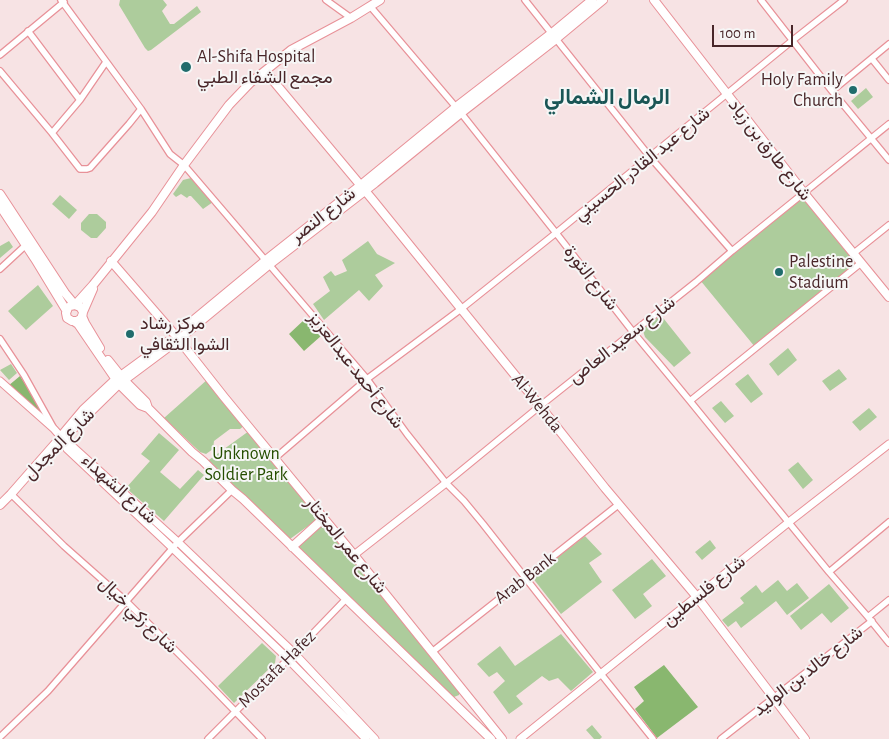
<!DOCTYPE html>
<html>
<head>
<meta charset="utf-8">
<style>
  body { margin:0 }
  #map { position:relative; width:889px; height:739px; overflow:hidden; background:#f7e3e4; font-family:"Alegreya Sans",sans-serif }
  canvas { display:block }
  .scale { position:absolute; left:712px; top:25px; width:81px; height:22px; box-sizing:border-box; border:2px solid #492629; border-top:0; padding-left:6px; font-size:15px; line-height:18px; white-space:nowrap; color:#492629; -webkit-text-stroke:4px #f6f6f6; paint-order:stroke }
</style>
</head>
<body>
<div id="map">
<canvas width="889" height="739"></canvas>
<div class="scale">100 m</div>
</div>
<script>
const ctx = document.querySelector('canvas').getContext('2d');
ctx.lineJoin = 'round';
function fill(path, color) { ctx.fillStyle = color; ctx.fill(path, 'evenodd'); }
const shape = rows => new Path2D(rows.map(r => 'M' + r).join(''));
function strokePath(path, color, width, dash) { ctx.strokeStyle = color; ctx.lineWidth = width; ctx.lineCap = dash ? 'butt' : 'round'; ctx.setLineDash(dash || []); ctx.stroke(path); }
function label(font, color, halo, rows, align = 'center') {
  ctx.font = font + ' "Alegreya Sans",Vazirmatn,sans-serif'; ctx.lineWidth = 4; ctx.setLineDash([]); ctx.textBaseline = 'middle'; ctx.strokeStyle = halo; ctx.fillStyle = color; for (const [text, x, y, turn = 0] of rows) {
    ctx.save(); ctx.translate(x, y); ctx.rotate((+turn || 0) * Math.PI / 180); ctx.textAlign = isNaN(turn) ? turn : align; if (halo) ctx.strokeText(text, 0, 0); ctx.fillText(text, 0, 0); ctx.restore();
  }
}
fill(shape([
  [120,0,163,0,167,5,162,11,170,24,174,24,197,6,201,12,151,50,148,51,145,48,119,5],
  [866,88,873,97,858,109,851,101],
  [191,178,194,179,213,202,203,209,191,196,189,196,187,198,181,194,176,197,173,194,183,180],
  [60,195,77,210,69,219,52,204],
  [804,196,857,264,755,347,700,280],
  [89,214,97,214,106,222,106,228,97,238,91,238,81,230,81,223],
  [9,241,13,247,0,258,0,246],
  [368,241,377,254,395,263,375,275,383,286,369,301,359,290,324,320,313,304,330,291,323,277,331,271,335,276,347,271,342,260],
  [38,285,53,306,26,330,8,311],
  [660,314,691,353,674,367,645,337,643,331,644,328],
  [788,348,797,360,778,376,769,364],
  [11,364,17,373,9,380,0,370],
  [839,369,847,379,830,391,822,381],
  [748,374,763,394,751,403,735,384],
  [208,379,245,425,240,429,230,429,214,441,213,449,206,454,200,452,164,418],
  [721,401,734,416,725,423,712,408],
  [869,408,877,417,860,431,852,422],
  [249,431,319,518,290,539,247,501,206,462],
  [159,433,179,450,160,472,180,489,198,470,204,475,164,521,126,488,150,461,141,454],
  [798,462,813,480,803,489,788,470],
  [323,521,460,691,459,695,454,697,448,695,295,547],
  [585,536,602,554,589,563,602,582,561,614,532,577],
  [710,540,716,548,702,560,695,552],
  [652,559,666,576,643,594,652,606,635,619,612,590],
  [778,580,787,591,797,583,809,598,787,615,776,601,741,628,736,621,728,627,722,620,744,603,740,598,756,585,762,593],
  [829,584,849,608,831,623,822,613,801,630,790,616],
  [561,634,593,672,571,691,558,678,549,681,542,676,516,696,523,704,509,714,493,692,505,681,497,672,489,677,477,664,500,646,515,666],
  [262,643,276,656,275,663,234,703,218,686],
  [592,725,602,737,600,739,594,739,586,730]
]), '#adcc9c');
fill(shape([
  [305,319,321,336,304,351,289,334],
  [20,376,46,417,46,418,8,386],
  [664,665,698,707,657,738,635,709,644,701,634,687]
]), '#89b76f');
const minor = shape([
  [61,0,141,109,170,154,184,165,367,379,407,434,446,483,464,501,483,524,601,674,653,739],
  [326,0,351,18],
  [525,0,650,157,732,251],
  [761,0,832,91,889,160],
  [370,6,461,113,556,233,633,332,690,401,829,572,868,617,889,643],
  [28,31,80,100,52,133,80,169,87,169,90,168,129,124,141,109],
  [0,55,64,2],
  [872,59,889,80],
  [0,71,52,133],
  [832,91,889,44],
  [80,100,106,62],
  [854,253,889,225],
  [0,269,27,244],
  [0,339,24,375,53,427],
  [690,401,861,263],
  [275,458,367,379,461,309,556,233,793,40,844,0],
  [446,483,540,406,696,282,732,251,889,124],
  [11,494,64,546,126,601,199,674,262,739],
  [829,572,889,522],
  [868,617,889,600],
  [432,652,618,505],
  [0,737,48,691,178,542,232,490],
  [208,739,294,653,346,599],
  [721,739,872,621]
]);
const tertiary = shape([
  [0,381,54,429,61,437,71,445,178,542,294,653,375,739],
  [62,440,67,449,165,541,281,652,366,739],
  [354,555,446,483],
  [520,739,789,522,889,444]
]);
const secondary = shape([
  [654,0,804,193,889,297],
  [265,71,372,199,540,406,605,488,697,597,805,739],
  [0,194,65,293,75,305,80,307,82,310,83,312,82,318,77,321,72,321,67,318,66,313,68,308,70,306,75,305,93,285,152,212,184,165,229,105,250,83,291,50,351,18,380,0],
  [0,206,35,259,66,310],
  [111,261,176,336,224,397,354,555,502,739],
  [83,312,93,289],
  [82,316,85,323,100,348],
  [75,322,78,324,119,384,140,405,148,408,192,452,203,461,232,490,243,499,491,739],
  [185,327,266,260,361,185,456,107,552,33,592,0],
  [108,360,124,380,146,402,148,408],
  [62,435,83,410,115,380,167,342],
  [0,505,11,494,61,437,69,433,119,384,178,340,270,264,375,183,461,113,556,39,603,0],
  [292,547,324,518]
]);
strokePath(minor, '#e89198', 8);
strokePath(tertiary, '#e89198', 9);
strokePath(secondary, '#e89198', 10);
strokePath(minor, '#fff', 5.5);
strokePath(tertiary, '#fff', 7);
strokePath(secondary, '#fff', 8);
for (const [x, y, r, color] of [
  [186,67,6,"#206c6c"],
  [853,90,5,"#206c6c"],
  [779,272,5,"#206c6c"],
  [130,334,5,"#206c6c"]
]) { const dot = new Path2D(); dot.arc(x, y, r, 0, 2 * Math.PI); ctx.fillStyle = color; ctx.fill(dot); strokePath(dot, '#f6f6f6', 2); }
label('18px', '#492629', '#f6f6f6', [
  ["Al-Shifa Hospital",197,57],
  ["مجمع الشفاء الطبي",197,78],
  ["Holy Family",843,80,"right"],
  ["Church",843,101,"right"],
  ["Palestine",789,262],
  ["Stadium",789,283],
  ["مركز رشاد",140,324],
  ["الشوا الثقافي",140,345]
], 'left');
label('18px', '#492629', '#f6f6f6', [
  ["شارع طارق بن زياد",770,150,52],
  ["شارع عبد القادر الحسيني",642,164,-39],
  ["شارع النصر",323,215,-38],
  ["شارع الثورة",591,278,52],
  ["شارع سعيد العاص",622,340,-38],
  ["شارع أحمد عبدالعزيز",356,370,52],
  ["Al-Wehda",537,403,51],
  ["شارع المجدل",59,444,-45],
  ["شارع الشهداء",119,489,42],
  ["شارع عمر المختار",346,545,51],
  ["Arab Bank",525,578,-38],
  ["شارع فلسطين",704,591,-39],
  ["شارع زكي خيال",138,615,44],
  ["Mostafa Hafez",277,669,-45],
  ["شارع خالد بن الوليد",808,671,-38]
]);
label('18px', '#254e00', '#f6f6f6', [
  ["Unknown",246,454],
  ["Soldier Park",246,475]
]);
label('bold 22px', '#195555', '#f6f6f6', [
  ["الرمال الشمالي",607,97]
]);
</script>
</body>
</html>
